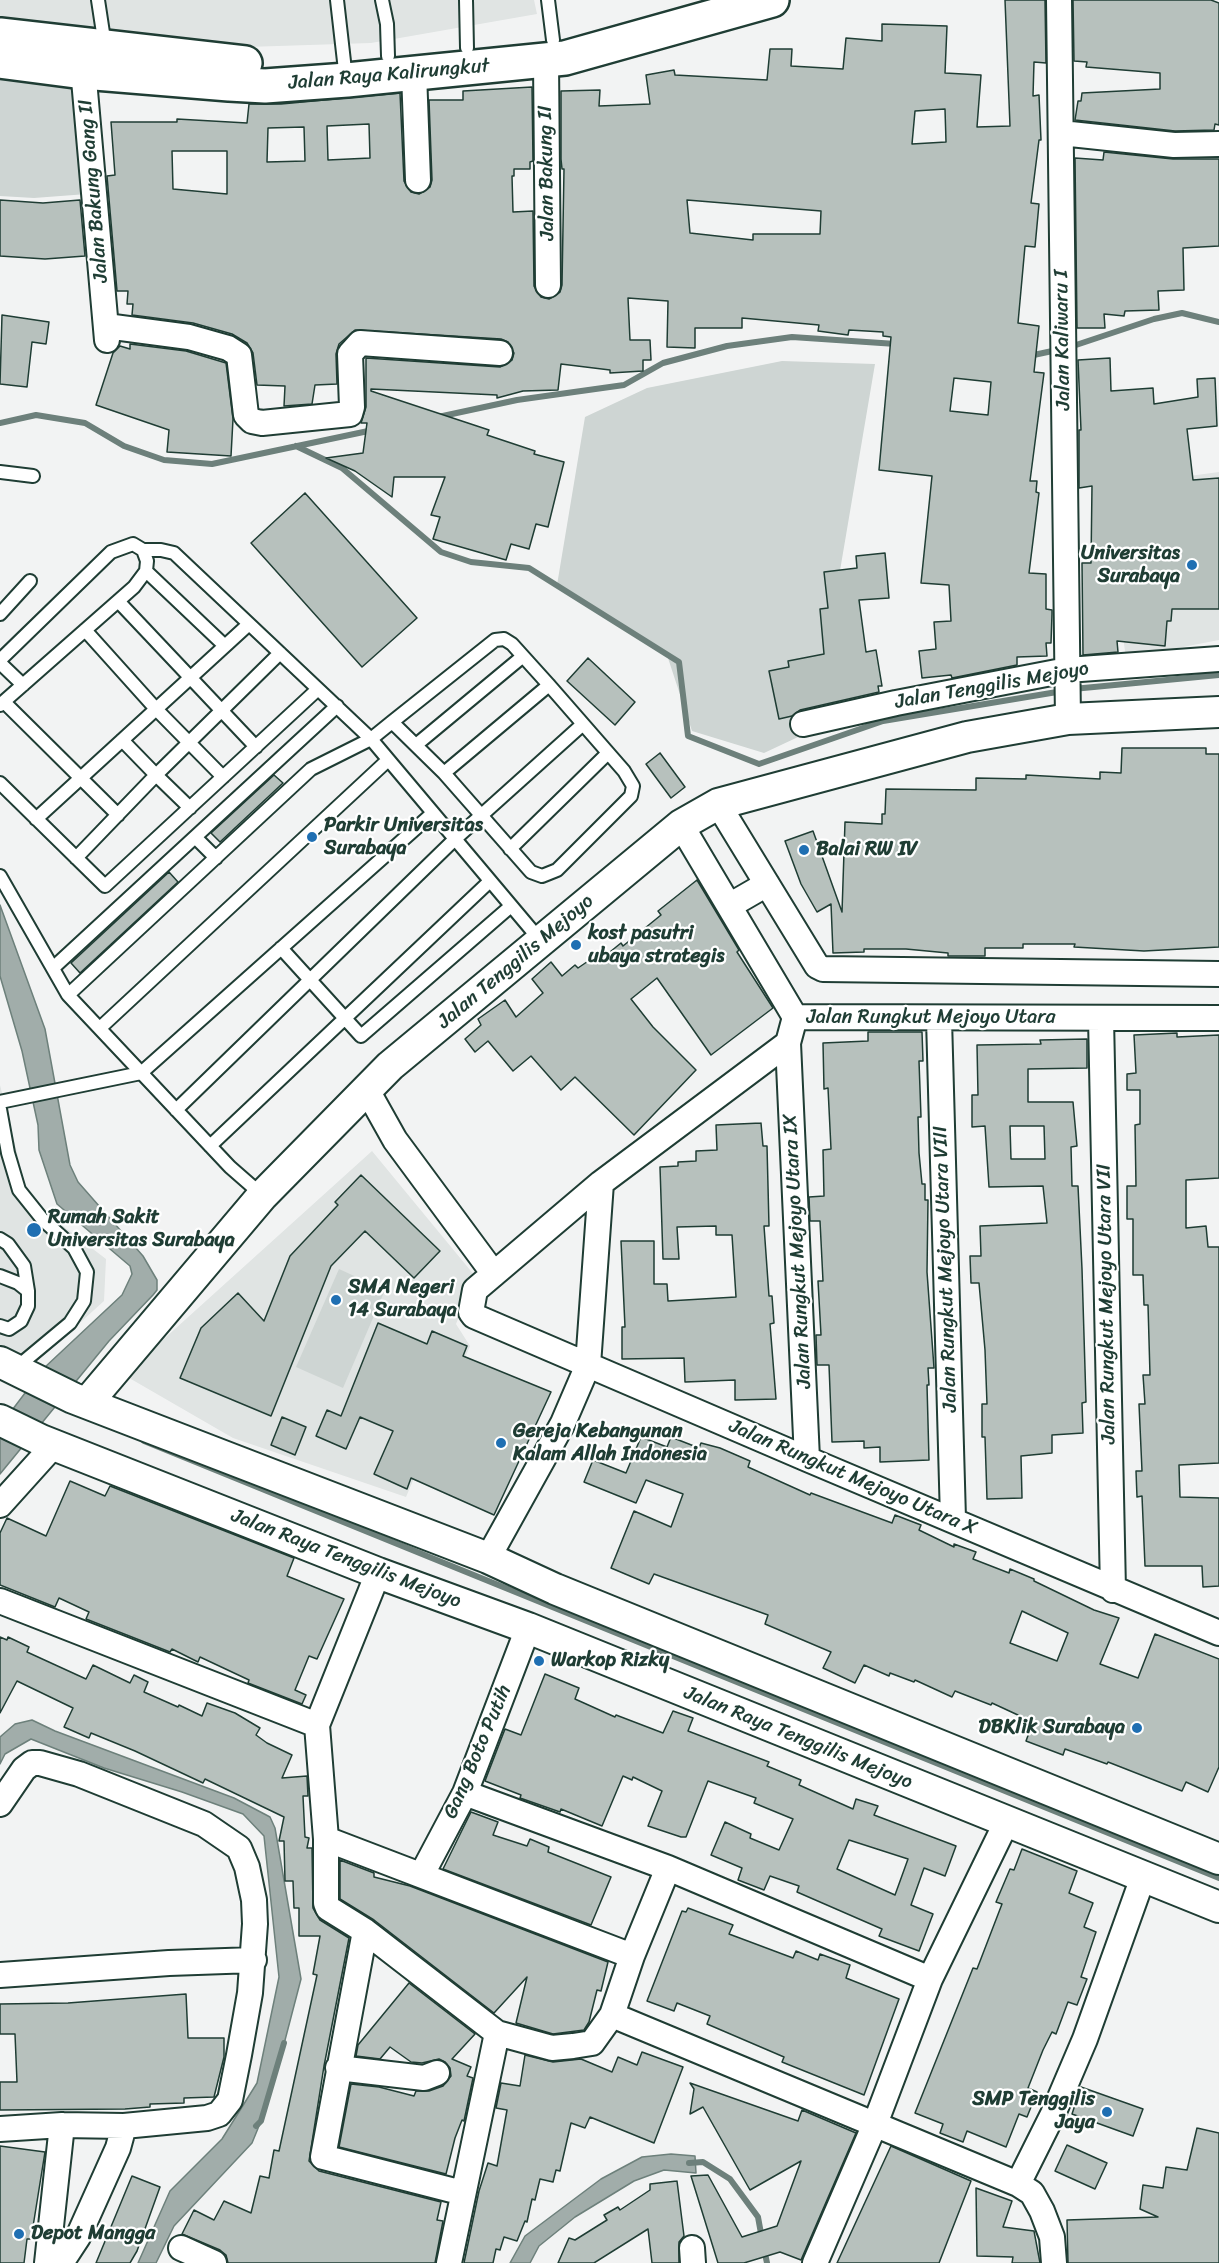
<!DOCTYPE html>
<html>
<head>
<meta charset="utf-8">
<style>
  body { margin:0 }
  canvas { display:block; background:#f2f3f3 }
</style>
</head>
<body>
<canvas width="1219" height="2263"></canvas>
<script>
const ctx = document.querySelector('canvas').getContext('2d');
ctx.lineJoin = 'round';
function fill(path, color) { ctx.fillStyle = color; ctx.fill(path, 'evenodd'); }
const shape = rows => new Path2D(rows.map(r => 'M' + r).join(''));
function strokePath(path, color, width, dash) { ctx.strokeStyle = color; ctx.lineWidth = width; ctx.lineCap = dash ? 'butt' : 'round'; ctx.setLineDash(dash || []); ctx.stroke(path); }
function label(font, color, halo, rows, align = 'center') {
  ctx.font = font + ' Sriracha,sans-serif'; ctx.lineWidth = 4.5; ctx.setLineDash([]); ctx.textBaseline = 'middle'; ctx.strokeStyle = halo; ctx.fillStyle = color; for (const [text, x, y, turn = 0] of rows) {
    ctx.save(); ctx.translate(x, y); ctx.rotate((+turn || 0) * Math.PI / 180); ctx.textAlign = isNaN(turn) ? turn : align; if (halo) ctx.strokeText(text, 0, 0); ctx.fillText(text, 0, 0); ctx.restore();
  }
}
fill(shape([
  [0,0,534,0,537,14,371,43,216,48,0,32],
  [1219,472,1219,640,1126,658,1124,644,1135,565,1167,479],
  [0,1085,29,1200,106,1259,104,1301,31,1367,0,1354],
  [372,1151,475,1276,456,1324,470,1346,406,1497,233,1438,124,1375]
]), '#e0e4e3');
fill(shape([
  [0,73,72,85,87,194,34,198,0,196],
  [782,361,875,364,813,730,764,753,692,731,666,652,557,585,585,417,647,388],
  [339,1269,385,1290,343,1388,296,1367]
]), '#ced5d3');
const water = shape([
  [0,905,45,1029,70,1165,78,1182,143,1256,157,1280,157,1290,153,1295,109,1341,0,1474,0,1426,44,1368,122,1295,132,1274,130,1266,57,1204,39,1150,38,1125,22,1051,0,976,0,905],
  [32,1720,55,1731,234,1798,270,1817,275,1828,301,1979,284,2044,261,2121,252,2143,174,2226,156,2263,138,2263,170,2191,222,2139,257,2083,279,1977,264,1836,243,1814,182,1792,104,1768,31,1739,5,1754,0,1764,0,1737,15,1724,32,1720],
  [671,2154,695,2156,696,2173,664,2170,634,2181,575,2217,539,2246,530,2263,510,2263,525,2236,601,2179,642,2157,671,2154]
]);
fill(water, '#a1adaa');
strokePath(water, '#6d807b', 1.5);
strokePath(shape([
  [1070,347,1154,319,1182,313,1219,322],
  [1029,356,1057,350],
  [438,417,517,400,624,385,663,363,727,346,792,337,896,344],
  [0,423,36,415,85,423,124,446,164,460,212,464,373,430],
  [296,446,342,468,441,552,471,562,529,568,679,662,688,736,759,764,883,721,1063,691],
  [1073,689,1219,675],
  [144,1441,1219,1878],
  [256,2126,261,2121,284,2043],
  [689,2163,703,2162,730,2179,758,2217,762,2239],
  [764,2249,767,2263]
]), '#6d807b', 6);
const building = shape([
  [1005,0,1045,0,1046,63,1034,62,1033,96,1039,95,1041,140,1039,140,1031,203,1039,204,1035,247,1025,246,1018,323,1039,326,1034,372,1044,373,1030,481,1037,481,1036,492,1039,493,1029,573,1046,574,1046,609,1052,610,1052,614,1051,643,1046,643,1047,656,1017,657,1017,665,952,678,951,675,922,678,919,651,936,649,934,622,951,621,949,585,921,583,932,476,879,470,891,337,883,336,883,332,849,330,848,335,818,331,819,325,742,318,742,328,695,328,695,348,667,347,668,301,628,298,630,340,650,340,651,360,643,360,643,371,610,373,610,370,561,364,558,390,523,391,497,398,497,395,371,389,371,391,489,430,487,435,535,451,534,454,564,462,548,527,536,524,529,549,511,544,506,560,433,539,440,517,431,515,445,477,394,477,392,497,355,471,326,458,363,453,367,423,361,423,366,407,366,358,500,367,512,360,514,353,508,342,501,339,355,330,339,344,336,354,337,384,315,385,312,404,284,406,285,386,257,385,253,353,247,343,232,334,193,323,132,315,133,304,127,304,128,291,117,291,107,176,115,175,111,122,177,122,177,119,247,123,249,104,281,104,400,93,404,181,411,192,419,194,430,187,432,180,429,100,463,100,463,91,532,87,533,161,530,162,530,169,514,169,514,176,512,176,513,212,533,211,534,286,541,297,549,299,560,292,562,285,564,169,562,169,561,159,561,91,600,90,599,106,650,104,646,75,674,70,675,75,767,80,770,49,792,49,791,66,843,69,846,38,882,41,882,24,947,26,945,73,981,75,977,127,1010,126,1005,0],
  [945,109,946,142,912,144,915,111,945,109],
  [369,124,370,158,328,160,327,126,369,124],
  [304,127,305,161,267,162,268,128,304,127],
  [172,151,227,151,227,194,173,189,172,151],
  [687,200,821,211,820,234,753,234,753,240,690,233,687,200],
  [954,378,991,382,988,415,950,411,954,378],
  [1073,0,1211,0,1219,3,1219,125,1215,124,1214,130,1175,131,1075,120,1078,101,1081,101,1082,93,1160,89,1160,73,1086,67,1087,62,1074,61,1073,0],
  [1104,152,1173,159,1219,159,1219,246,1183,248,1184,290,1158,291,1159,310,1125,311,1124,316,1104,314,1105,328,1077,328,1075,158,1103,160,1104,152],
  [0,200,43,203,80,200,85,256,45,259,0,256,0,200],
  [2,315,49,322,46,344,32,342,27,387,0,384,2,315],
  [130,344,186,351,226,363,233,419,231,456,167,452,169,430,96,405,113,353,120,346,130,349,130,344],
  [1110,358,1111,391,1153,388,1154,404,1198,397,1197,379,1215,378,1217,426,1187,429,1193,480,1219,478,1219,609,1172,609,1171,621,1167,621,1165,646,1117,641,1118,652,1083,655,1082,563,1091,563,1092,486,1079,488,1079,430,1081,430,1078,360,1110,358],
  [305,493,417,618,362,667,251,543,305,493],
  [885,553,889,598,859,600,866,652,876,650,882,686,878,686,879,692,800,710,792,716,779,719,769,671,789,667,788,661,824,654,820,609,828,608,824,572,857,568,856,556,885,553],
  [588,658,635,702,615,725,567,681,588,658],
  [1122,748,1206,748,1206,754,1219,754,1219,947,1144,951,1074,947,1075,944,1023,944,1023,948,985,948,985,956,948,956,948,953,906,949,864,949,864,952,833,953,831,904,817,912,801,884,785,841,813,831,842,912,845,822,882,824,882,814,885,814,886,789,976,790,976,778,1026,779,1026,775,1100,779,1100,772,1121,773,1122,748],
  [660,753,685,787,671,798,646,764,660,753],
  [274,775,283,783,220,842,211,833,274,775],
  [169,872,178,882,80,973,71,963,169,872],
  [697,880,739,950,737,952,773,1008,711,1055,657,978,631,999,653,1027,696,1070,634,1135,575,1077,561,1090,531,1056,513,1071,488,1041,475,1052,465,1039,481,1025,478,1019,505,1000,516,1017,543,993,532,979,551,962,562,976,575,965,578,968,597,955,600,960,621,943,623,946,661,915,658,911,697,880],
  [868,1032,922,1032,923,1061,919,1061,921,1117,918,1117,919,1153,922,1184,925,1184,925,1200,928,1200,927,1272,934,1368,928,1368,929,1385,927,1385,929,1460,880,1462,880,1447,864,1448,864,1441,832,1442,829,1365,817,1365,816,1335,821,1335,818,1281,823,1281,820,1221,810,1221,809,1197,824,1196,823,1150,831,1149,828,1088,824,1089,823,1043,868,1041,868,1032],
  [1177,1033,1177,1037,1219,1035,1219,1178,1186,1180,1186,1228,1206,1226,1208,1247,1219,1247,1219,1463,1179,1465,1180,1497,1219,1498,1219,1586,1203,1587,1202,1566,1145,1566,1142,1496,1137,1497,1136,1471,1142,1471,1139,1404,1145,1404,1143,1375,1150,1375,1148,1305,1144,1305,1143,1275,1133,1275,1133,1219,1127,1219,1127,1186,1136,1186,1135,1125,1140,1124,1140,1090,1127,1090,1127,1074,1136,1073,1134,1035,1177,1033],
  [1087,1039,1087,1068,1028,1069,1028,1102,1073,1102,1077,1146,1071,1147,1072,1186,1078,1186,1082,1269,1086,1402,1082,1403,1083,1433,1052,1435,1052,1453,1021,1456,1022,1498,987,1499,985,1437,982,1437,982,1404,987,1404,985,1350,979,1283,971,1283,970,1256,981,1256,980,1226,1047,1223,1043,1186,989,1187,985,1126,972,1127,972,1095,978,1095,977,1045,1041,1044,1040,1040,1087,1039],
  [1010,1126,1044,1126,1045,1159,1011,1159,1010,1126],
  [761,1123,763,1146,767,1146,769,1226,764,1226,769,1296,772,1296,774,1323,770,1324,776,1399,735,1400,735,1380,685,1382,684,1358,622,1359,622,1327,625,1327,621,1241,654,1241,654,1284,667,1284,668,1301,736,1297,732,1235,716,1235,716,1226,677,1227,679,1259,663,1259,660,1167,678,1166,678,1162,696,1161,696,1151,717,1150,716,1125,761,1123],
  [361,1175,440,1251,414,1278,365,1231,331,1266,271,1416,180,1378,201,1328,238,1293,264,1321,290,1256,338,1205,335,1202,361,1175],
  [378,1323,427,1344,432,1331,467,1346,463,1356,551,1392,494,1515,411,1478,407,1489,374,1474,393,1431,360,1417,346,1449,316,1436,327,1410,341,1416,378,1323],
  [282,1417,306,1427,295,1455,271,1445,282,1417],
  [641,1437,667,1447,671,1437,699,1448,701,1443,720,1448,750,1461,748,1467,810,1495,811,1493,892,1523,895,1515,921,1525,919,1530,954,1547,954,1544,976,1552,973,1559,1009,1573,1010,1569,1034,1579,1034,1581,1094,1610,1119,1618,1100,1664,1138,1678,1155,1634,1219,1659,1219,1767,1208,1792,1186,1782,1182,1791,1108,1762,1107,1764,1065,1749,1063,1755,1026,1741,1033,1722,992,1703,991,1705,955,1691,952,1697,915,1680,914,1682,890,1673,889,1676,864,1665,855,1683,823,1668,831,1652,765,1624,768,1615,654,1574,649,1584,611,1568,634,1511,671,1527,683,1494,646,1480,636,1503,584,1482,593,1460,626,1473,641,1437],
  [1022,1611,1068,1633,1057,1661,1010,1643,1022,1611],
  [70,1481,105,1496,110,1486,294,1558,287,1576,344,1599,317,1659,309,1656,295,1690,306,1695,302,1704,248,1683,249,1680,200,1657,198,1662,172,1649,170,1652,86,1619,89,1612,59,1598,55,1607,0,1585,0,1533,7,1518,46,1536,70,1481],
  [0,1637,7,1640,8,1637,29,1647,27,1652,86,1679,93,1665,130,1683,134,1675,148,1682,144,1692,178,1707,179,1705,202,1716,207,1703,235,1713,260,1728,256,1735,267,1743,292,1755,282,1778,307,1776,308,1796,303,1796,305,1837,309,1838,307,1848,312,1848,313,1908,320,1920,349,1938,324,2066,309,2161,319,2171,441,2202,437,2220,443,2221,435,2263,228,2263,226,2255,220,2250,182,2234,194,2210,214,2220,224,2201,251,2213,260,2176,269,2178,274,2150,279,2151,317,1975,313,1974,320,1936,299,1936,299,1908,294,1908,293,1881,285,1881,284,1841,279,1841,284,1817,205,1779,203,1783,135,1751,91,1733,89,1738,64,1727,73,1708,17,1681,0,1713,0,1637],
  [545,1674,579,1688,575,1699,615,1717,616,1715,663,1733,673,1711,693,1718,688,1731,769,1762,767,1766,801,1780,799,1785,853,1809,856,1799,878,1806,874,1815,956,1846,945,1876,924,1868,911,1905,933,1914,919,1951,879,1936,882,1929,797,1892,799,1886,770,1876,764,1890,738,1880,742,1868,711,1855,725,1822,751,1834,750,1838,779,1850,793,1819,754,1803,756,1798,708,1781,686,1837,681,1837,648,1826,662,1791,633,1777,632,1780,623,1776,602,1826,561,1809,560,1812,520,1798,521,1795,485,1781,505,1729,521,1735,545,1674],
  [849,1840,908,1859,895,1895,837,1869,849,1840],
  [471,1812,498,1822,493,1835,527,1846,530,1839,549,1847,548,1852,611,1877,591,1925,443,1869,471,1812],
  [1022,1849,1077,1871,1069,1893,1093,1903,1084,1927,1096,1932,1081,1977,1087,1979,1077,2005,1068,2002,1056,2034,1052,2032,1043,2050,1028,2088,1037,2092,1027,2117,1019,2114,1006,2147,967,2131,963,2142,940,2133,943,2124,915,2113,973,1968,977,1969,1002,1904,996,1902,1010,1869,1014,1870,1022,1849],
  [340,1860,374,1873,374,1877,410,1886,608,1962,601,1991,597,1990,589,2022,584,2030,553,2034,516,2023,527,1977,494,2013,374,1920,340,1899,340,1860],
  [688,1908,733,1925,729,1934,793,1958,796,1951,818,1960,820,1954,850,1965,846,1978,899,1999,864,2095,782,2062,784,2057,707,2024,710,2016,677,2003,674,2011,647,2001,682,1911,686,1912,688,1908],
  [409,1983,475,2034,452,2059,471,2067,467,2076,473,2078,464,2121,462,2120,455,2138,446,2174,339,2147,351,2084,379,2087,414,2096,416,2091,429,2091,443,2086,451,2076,450,2068,445,2062,439,2059,422,2063,411,2062,390,2047,380,2059,356,2056,358,2045,409,1983],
  [186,1994,188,2038,224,2038,224,2057,214,2097,184,2098,184,2103,150,2104,150,2107,125,2109,0,2110,0,2082,17,2082,15,2034,0,2034,0,2004,68,2003,186,1994],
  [642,2052,683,2067,654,2143,590,2117,585,2128,571,2123,560,2171,556,2170,553,2182,540,2179,535,2200,532,2199,527,2222,525,2221,517,2241,504,2237,500,2250,496,2249,493,2263,464,2263,479,2191,488,2163,497,2166,507,2110,496,2108,501,2083,520,2086,525,2055,553,2062,581,2059,612,2072,618,2057,637,2065,642,2052],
  [690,2083,798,2121,802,2110,856,2133,801,2260,780,2252,744,2263,718,2263,691,2176,708,2175,742,2237,777,2226,801,2161,750,2190,703,2107,690,2114,694,2089,690,2083],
  [1081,2087,1143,2109,1133,2136,1072,2114,1081,2087],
  [1197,2128,1219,2133,1219,2263,1068,2263,1067,2220,1158,2217,1140,2209,1143,2185,1163,2188,1166,2167,1187,2170,1197,2128],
  [1067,2145,1107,2163,1095,2189,1055,2171,1067,2145],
  [0,2146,45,2152,31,2239,27,2239,24,2263,0,2263,0,2146],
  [891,2146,971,2181,939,2263,837,2263,891,2146],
  [132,2176,160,2187,137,2251,130,2263,96,2263,132,2176],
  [677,2181,684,2236,679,2242,679,2263,652,2263,648,2229,594,2263,558,2263,569,2238,575,2240,607,2220,604,2215,618,2207,620,2210,650,2190,650,2184,677,2181],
  [976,2188,1012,2201,1003,2227,1034,2231,1040,2263,1012,2263,1013,2257,977,2256,976,2188]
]);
fill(building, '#b7c1bd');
strokePath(building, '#1f3d34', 1.5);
const service = shape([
  [98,0,105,46],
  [337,0,346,79],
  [382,0,387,24,388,56],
  [466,0,467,48],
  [548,0,553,40],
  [0,472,33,476],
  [143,550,161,550,174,553,371,739,540,940],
  [146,571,225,646],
  [118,601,256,747],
  [0,614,30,581],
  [85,630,156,709,223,777],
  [0,660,111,552,133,544,143,550,147,561,146,571,134,587,0,705],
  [0,663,23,685],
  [4,702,118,815],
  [122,740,156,775,280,653],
  [416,745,522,657],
  [444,773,549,685],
  [0,783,105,886,318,689],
  [36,819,249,624],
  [195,837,216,858],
  [510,849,608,753],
  [76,858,156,775,190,808],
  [0,876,68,995],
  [281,948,361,1036,511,906],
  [53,968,337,706],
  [100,1028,388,760],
  [0,1102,141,1073,433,813],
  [0,1109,8,1153,19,1190,43,1220,74,1248,87,1272,84,1301,70,1323,16,1368],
  [176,1110,455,839,583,724],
  [210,1146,490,881],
  [262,1195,230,1167,68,995,311,769,371,739,392,722,495,640,504,639,512,644,549,685,624,771,633,786,631,796,557,870,542,876,531,872,444,773,392,722],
  [0,1239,8,1244,24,1266,28,1291],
  [0,1276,18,1283,28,1291,28,1306,21,1321,9,1329,0,1326]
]);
const minor = shape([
  [1059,0,1068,719],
  [82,57,107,340],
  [546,61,548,285],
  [414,73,418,180],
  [1061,133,1174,145,1219,144],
  [106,326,189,337,228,348,239,355,246,415,252,421,262,423,350,414,352,407,350,354,360,343,500,353],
  [803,724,896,703,1067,670,1219,659],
  [718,804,817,966,823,969,1219,974],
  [681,825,795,1017,1219,1018],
  [729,906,767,884],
  [795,1017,788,1043,601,1183,475,1290,471,1312,474,1316,807,1459,1219,1633],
  [1101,1018,1113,1590],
  [939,1019,953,1519],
  [788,1043,807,1459],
  [367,1090,395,1140,494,1274],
  [0,1505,55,1444],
  [488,1558,563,1423,588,1365,601,1183],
  [378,1573,317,1725,326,1839,326,1903,328,1908,365,1931,497,2033,552,2048,573,2046,592,2043,612,2015,632,1956,668,1868],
  [0,1601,317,1725],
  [465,1793,668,1868,930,1979],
  [0,1804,24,1769,32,1763,40,1763,79,1774,204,1824,239,1848,247,1867,254,1900,255,1924,250,1993,239,2055,230,2100,219,2114,207,2118,124,2126,62,2125,0,2129],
  [326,1839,632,1956],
  [422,1874,465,1793,528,1628],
  [365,1931,323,2157,463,2193],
  [0,1975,169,1963,254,1960],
  [612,2015,1018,2184,1032,2193,1042,2211,1052,2237,1054,2263],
  [338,2068,424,2078,437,2073],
  [1018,2184,1053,2114,1085,2039,1143,1877],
  [181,2248,214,2263],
  [692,2248,693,2263],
  [47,2263,62,2125],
  [61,2263,78,2237,118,2148,124,2126],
  [449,2263,497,2033],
  [815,2263,875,2124,930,1979,1007,1821]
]);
const tertiary = shape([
  [0,1362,73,1398,488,1558,555,1589,1219,1859],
  [87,1403,262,1196,390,1066,681,825,718,804,967,737,1068,719,1219,712],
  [0,1420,41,1440,378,1573,528,1628,1219,1907]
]);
const secondary = shape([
  [0,35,245,63],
  [0,61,83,72,229,84,265,86,347,80,565,58,772,0]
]);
strokePath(service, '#1f3d34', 16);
strokePath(minor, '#1f3d34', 28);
strokePath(tertiary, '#1f3d34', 34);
strokePath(secondary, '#1f3d34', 38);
strokePath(service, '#fff', 12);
strokePath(minor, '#fff', 24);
strokePath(tertiary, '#fff', 30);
strokePath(secondary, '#fff', 33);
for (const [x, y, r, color] of [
  [1192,565,6,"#1f6fb2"],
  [312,837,6,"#1f6fb2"],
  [804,850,6,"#1f6fb2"],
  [576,945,6,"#1f6fb2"],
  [34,1230,8,"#1f6fb2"],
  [336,1300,6,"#1f6fb2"],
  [501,1443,6,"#1f6fb2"],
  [539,1661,6,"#1f6fb2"],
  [1137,1728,6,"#1f6fb2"],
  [1107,2112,6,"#1f6fb2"],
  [19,2234,6,"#1f6fb2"]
]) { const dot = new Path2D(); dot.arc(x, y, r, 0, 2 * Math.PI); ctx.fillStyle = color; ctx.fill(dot); strokePath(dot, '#fff', 2); }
label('20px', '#1f3d34', '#fff', [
  ["Jalan Raya Kalirungkut",389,75,-5],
  ["Jalan Bakung II",547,173,-91],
  ["Jalan Bakung Gang II",94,191,-95],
  ["Jalan Kaliwaru I",1063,340,-91],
  ["Jalan Tenggilis Mejoyo",992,686,-10],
  ["Jalan Tenggilis Mejoyo",516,962,-40],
  ["Jalan Rungkut Mejoyo Utara",931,1018],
  ["Jalan Rungkut Mejoyo Utara IX",798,1251,-93],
  ["Jalan Rungkut Mejoyo Utara VIII",946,1269,-92],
  ["Jalan Rungkut Mejoyo Utara VII",1107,1304,-91],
  ["Jalan Rungkut Mejoyo Utara X",853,1478,23],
  ["Jalan Raya Tenggilis Mejoyo",346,1559,21],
  ["Jalan Raya Tenggilis Mejoyo",798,1738,22],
  ["Gang Boto Putih",478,1752,-67]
]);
label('bold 20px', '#1f3d34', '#fff', [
  ["Universitas",1180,554,"right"],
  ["Surabaya",1180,577,"right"],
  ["Parkir Universitas",324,826],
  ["Surabaya",324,849],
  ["Balai RW IV",816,850],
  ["kost pasutri",588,934],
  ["ubaya strategis",588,957],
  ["Rumah Sakit",48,1218],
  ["Universitas Surabaya",48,1241],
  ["SMA Negeri",348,1288],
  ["14 Surabaya",348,1311],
  ["Gereja Kebangunan",513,1432],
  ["Kalam Allah Indonesia",513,1455],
  ["Warkop Rizky",551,1661],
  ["DBKlik Surabaya",1125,1728,"right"],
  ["SMP Tenggilis",1095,2100,"right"],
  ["Jaya",1095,2123,"right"],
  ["Depot Mangga",31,2234]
], 'left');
</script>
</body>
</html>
